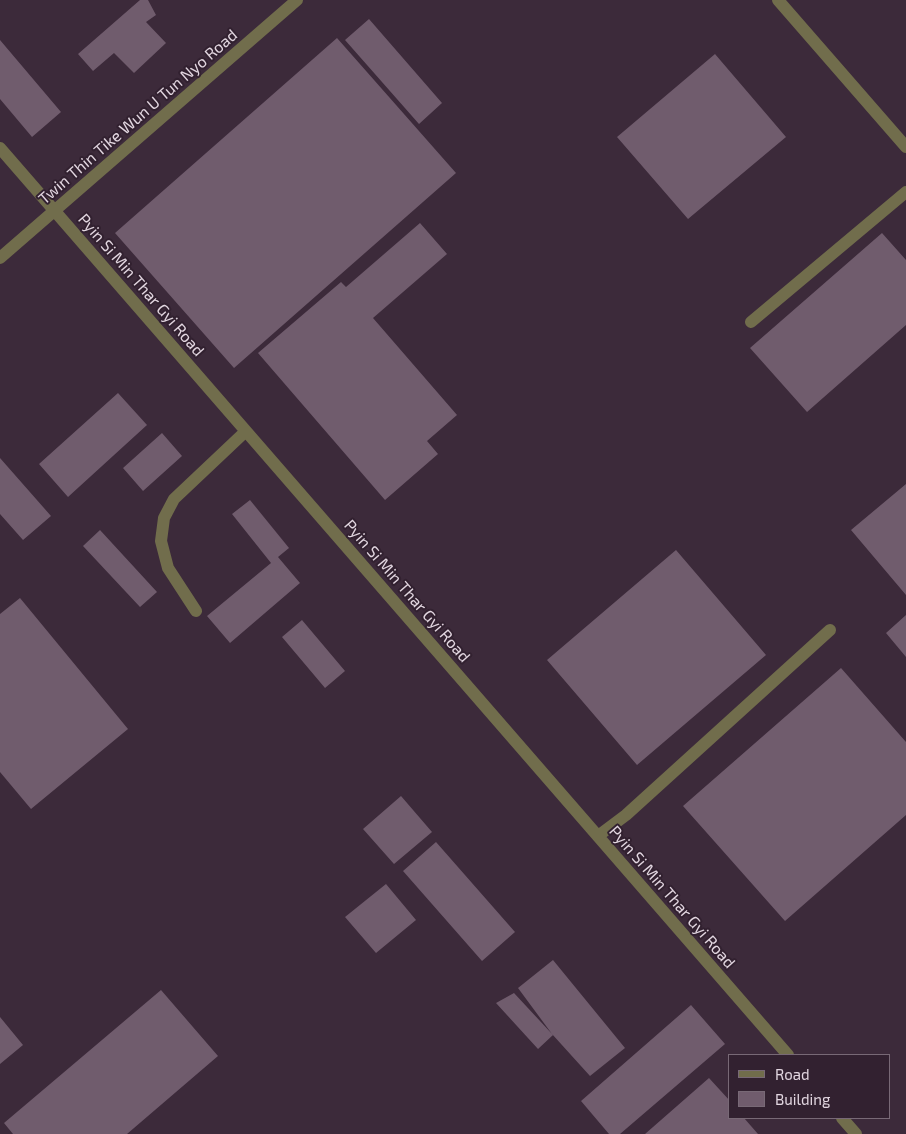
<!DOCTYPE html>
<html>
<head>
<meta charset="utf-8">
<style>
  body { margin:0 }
  #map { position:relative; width:906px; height:1134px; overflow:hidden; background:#3c2a3a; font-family:"Exo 2",sans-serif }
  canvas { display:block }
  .legend { position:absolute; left:728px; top:1054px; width:162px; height:65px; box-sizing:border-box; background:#322130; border:1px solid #786976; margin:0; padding:6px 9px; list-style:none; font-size:15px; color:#e2d6e0 }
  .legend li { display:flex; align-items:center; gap:10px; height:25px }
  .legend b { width:25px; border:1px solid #786976 }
</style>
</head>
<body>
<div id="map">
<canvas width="906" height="1134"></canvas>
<ul class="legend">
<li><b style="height:6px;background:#716d4c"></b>Road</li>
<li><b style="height:14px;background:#705c6d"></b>Building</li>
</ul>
</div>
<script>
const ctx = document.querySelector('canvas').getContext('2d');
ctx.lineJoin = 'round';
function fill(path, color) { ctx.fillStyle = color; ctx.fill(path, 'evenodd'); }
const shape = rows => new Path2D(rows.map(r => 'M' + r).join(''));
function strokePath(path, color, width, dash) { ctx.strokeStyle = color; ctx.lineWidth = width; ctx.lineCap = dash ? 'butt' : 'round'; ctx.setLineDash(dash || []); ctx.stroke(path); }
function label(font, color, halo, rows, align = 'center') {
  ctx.font = font + ' "Exo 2",sans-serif'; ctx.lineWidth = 4; ctx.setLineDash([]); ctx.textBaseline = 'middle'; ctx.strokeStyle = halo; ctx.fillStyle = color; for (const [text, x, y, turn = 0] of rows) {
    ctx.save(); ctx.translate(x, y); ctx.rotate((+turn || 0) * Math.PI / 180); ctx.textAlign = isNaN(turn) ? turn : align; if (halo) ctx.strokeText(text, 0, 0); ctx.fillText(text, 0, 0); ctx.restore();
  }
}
fill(shape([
  [140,0,148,0,156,15,146,22,166,43,134,73,114,53,93,71,78,54],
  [369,19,442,103,419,124,345,40],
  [337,38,456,173,234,368,115,233],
  [0,40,61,112,32,137,0,99],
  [715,54,786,137,688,219,617,137],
  [420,223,447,254,373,318,457,415,427,441,438,454,385,500,258,353,341,282,346,287],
  [882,233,906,260,906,325,807,412,750,348],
  [118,393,147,425,68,497,39,464],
  [162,433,182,456,143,491,123,468],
  [0,458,51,516,23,540,0,514],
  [906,484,906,595,851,530],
  [250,500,289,548,278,557,300,583,230,643,207,616,271,563,232,514],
  [100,530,157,592,140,607,83,546],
  [676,550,766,655,637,765,547,660],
  [20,598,128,729,31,809,0,772,0,614],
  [906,615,906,657,886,633],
  [302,620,345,671,325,688,282,637],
  [841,668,906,742,906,815,785,921,683,806],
  [401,796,432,832,394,864,363,829],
  [436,842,515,932,482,961,403,871],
  [386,884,416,920,376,953,345,917],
  [553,960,625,1048,590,1076,552,1034,518,988],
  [161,990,218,1056,127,1134,13,1134,4,1123],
  [514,993,553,1035,538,1049,496,1003],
  [691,1005,725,1044,620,1134,609,1134,581,1101],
  [0,1017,23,1045,0,1064],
  [709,1078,730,1101,730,1118,744,1118,758,1134,645,1134]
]), '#705c6d');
strokePath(shape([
  [778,0,906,147],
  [0,148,788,1055],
  [0,258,297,0],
  [751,322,906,192],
  [196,611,168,568,161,541,164,518,174,499,246,431],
  [598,836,626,815,830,630],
  [842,1118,856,1134]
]), '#716d4c', 12);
label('16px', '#e2d6e0', '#322130', [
  ["Twin Thin Tike Wun U Tun Nyo Road",138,117,-41],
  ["Pyin Si Min Thar Gyi Road",141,285,49],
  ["Pyin Si Min Thar Gyi Road",407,591,49],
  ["Pyin Si Min Thar Gyi Road",672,897,49]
]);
</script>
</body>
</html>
